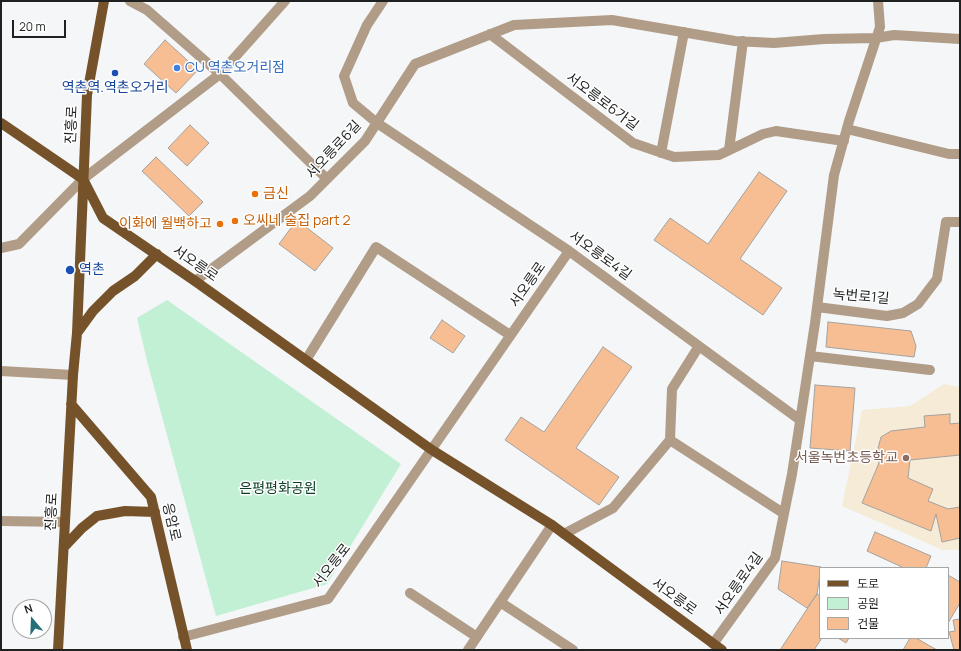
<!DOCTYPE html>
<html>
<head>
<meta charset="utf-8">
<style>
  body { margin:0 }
  #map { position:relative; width:961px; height:651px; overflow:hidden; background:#f4f6f8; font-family:Manrope,"Noto Sans KR",sans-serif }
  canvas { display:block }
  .frame { position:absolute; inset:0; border:2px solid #1f2020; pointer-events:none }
  .legend { position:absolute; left:819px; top:567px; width:130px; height:72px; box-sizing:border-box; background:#fff; border:1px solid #a5a6a6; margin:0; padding:5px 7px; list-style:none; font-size:12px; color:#1f2020 }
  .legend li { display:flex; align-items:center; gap:8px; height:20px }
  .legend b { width:20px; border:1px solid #a5a6a6 }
  .north { position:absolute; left:12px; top:599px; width:40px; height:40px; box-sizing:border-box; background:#fff; border:1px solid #a5a6a6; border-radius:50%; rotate:341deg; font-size:11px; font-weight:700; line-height:16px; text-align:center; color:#1f2020 }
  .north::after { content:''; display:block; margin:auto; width:14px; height:18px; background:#266f78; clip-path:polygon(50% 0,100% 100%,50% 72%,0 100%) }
  .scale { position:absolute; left:12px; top:20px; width:54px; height:18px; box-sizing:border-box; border:2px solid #1f2020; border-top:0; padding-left:5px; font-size:12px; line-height:14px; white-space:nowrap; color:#1f2020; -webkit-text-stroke:3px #fff; paint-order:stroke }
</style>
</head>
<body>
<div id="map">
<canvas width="961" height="651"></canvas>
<div class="frame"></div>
<ul class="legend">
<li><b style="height:5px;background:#76522a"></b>도로</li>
<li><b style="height:11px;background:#c2f0d4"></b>공원</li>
<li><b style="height:11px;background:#f6be92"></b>건물</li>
</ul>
<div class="north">N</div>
<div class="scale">20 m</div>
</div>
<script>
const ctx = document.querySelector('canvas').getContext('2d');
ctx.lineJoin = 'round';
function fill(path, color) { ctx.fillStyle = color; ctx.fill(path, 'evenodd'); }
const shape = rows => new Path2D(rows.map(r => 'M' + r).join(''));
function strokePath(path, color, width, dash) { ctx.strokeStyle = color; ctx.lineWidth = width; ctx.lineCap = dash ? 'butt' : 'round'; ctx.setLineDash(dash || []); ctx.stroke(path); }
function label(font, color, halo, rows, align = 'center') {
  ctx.font = font + ' Manrope,"Noto Sans KR",sans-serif'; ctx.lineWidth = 3; ctx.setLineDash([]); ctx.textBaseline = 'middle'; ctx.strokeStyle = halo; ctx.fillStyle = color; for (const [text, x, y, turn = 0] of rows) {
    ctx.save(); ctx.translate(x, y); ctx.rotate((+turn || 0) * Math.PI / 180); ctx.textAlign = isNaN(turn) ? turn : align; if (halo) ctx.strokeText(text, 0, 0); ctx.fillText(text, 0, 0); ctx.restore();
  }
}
fill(shape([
  [944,384,960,387,960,550,943,550,842,506,862,410,910,406]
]), '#f5ebd6');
fill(shape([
  [167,300,401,464,327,584,216,616,147,361,137,318]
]), '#c2f0d4');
const building = shape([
  [165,40,198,70,176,93,144,64,165,40],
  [190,125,209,143,187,166,168,148,190,125],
  [156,157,203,202,189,216,142,171,156,157],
  [759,172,787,191,740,259,782,288,763,315,654,240,670,218,708,244,759,172],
  [297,220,333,248,315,271,279,244,297,220],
  [442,320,465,336,453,353,430,338,442,320],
  [828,322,911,331,916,346,914,357,826,347,828,322],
  [603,347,632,367,576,448,619,477,599,505,505,440,521,417,544,432,603,347],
  [815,385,855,388,850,451,810,448,815,385],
  [950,414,950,424,960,423,960,455,910,460,908,478,933,489,928,501,948,509,960,507,960,538,942,542,936,514,931,531,862,503,879,463,876,456,881,437,891,431,925,427,924,416,950,414],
  [875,532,931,556,926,568,901,568,902,567,867,551,875,532],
  [782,561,821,567,817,594,807,608,778,589,782,561],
  [948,575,960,582,960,603,948,623,948,575],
  [817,594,820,596,820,638,822,638,814,650,780,650,817,594],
  [960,619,960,650,954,650,949,632,955,631,953,620,960,619],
  [838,638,849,638,846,643,838,638],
  [910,638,916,638,937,650,903,650,910,638]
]);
fill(building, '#f6be92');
strokePath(building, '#a4a2a0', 1);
strokePath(shape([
  [130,1,147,10,220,74,327,179],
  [383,1,367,25,344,76,353,103,377,123,569,251,800,420],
  [490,34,633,143,674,157,719,155,763,134,776,131,844,141],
  [847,129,949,154,960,154],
  [729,150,743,41],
  [661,153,684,32],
  [1,248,19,244,83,179,220,74,285,1],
  [195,281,310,196,365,141,415,64,514,25,612,20,735,41,774,43,824,39,876,38,894,35,960,39],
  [817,307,887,316,903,313,918,304,937,279,946,222,960,222],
  [810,356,930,370],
  [306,360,376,247,510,335],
  [1,371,73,375],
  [670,440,783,513],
  [1,521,65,522],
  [564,534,613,508,670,440,672,389,699,346],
  [410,593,477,637],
  [500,602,573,650],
  [183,637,328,599,569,251],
  [713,644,775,558,792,474,815,323,834,175,849,121,880,27,878,1],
  [468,650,552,525]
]), '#b19c87', 10);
strokePath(shape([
  [1,123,83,179,103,218,195,281,432,450,552,525,722,650],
  [77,333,93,311,113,291,135,276,157,254],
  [71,404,151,497,187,650],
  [64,547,82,528,97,516,125,511,155,512],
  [58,650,73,375,77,333,87,95,104,1]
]), '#76522a', 10);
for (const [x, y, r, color] of [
  [177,68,4,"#3f7fe0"],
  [115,73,4,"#1a4fb4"],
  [255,194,4,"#e8710a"],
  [235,221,4,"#e8710a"],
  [220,224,4,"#e8710a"],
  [70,270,5,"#1a4fb4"],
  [906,458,4,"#8d6e63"]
]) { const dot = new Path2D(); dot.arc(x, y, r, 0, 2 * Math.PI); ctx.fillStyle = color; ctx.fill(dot); strokePath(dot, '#fff', 1.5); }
label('14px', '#366cbe', '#fff', [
  ["CU 역촌오거리점",185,68]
], 'left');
label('14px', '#164399', '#fff', [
  ["역촌역.역촌오거리",115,88],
  ["역촌",79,270,"left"]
]);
label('14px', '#1f2020', '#fff', [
  ["서오릉로6가길",602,102,37],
  ["진흥로",72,125,-87],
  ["서오릉로6길",334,150,-47],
  ["서오릉로4길",600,256,36],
  ["서오릉로",195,264,35],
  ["서오릉로",528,285,-55],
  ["녹번로1길",861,297,5],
  ["진흥로",52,512,-87],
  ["응암로",171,522,77],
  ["서오릉로",332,566,-52],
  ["서오릉로4길",739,584,-55],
  ["서오릉로",674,597,36]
]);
label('14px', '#c56008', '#fff', [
  ["금신",263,194],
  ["오씨네 술집 part 2",243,221],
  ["이화에 월백하고",212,224,"right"]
], 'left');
label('14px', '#785e54', '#fff', [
  ["서울녹번초등학교",898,458]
], 'right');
label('14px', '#0c4128', '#fff', [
  ["은평평화공원",278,489]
]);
</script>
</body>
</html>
